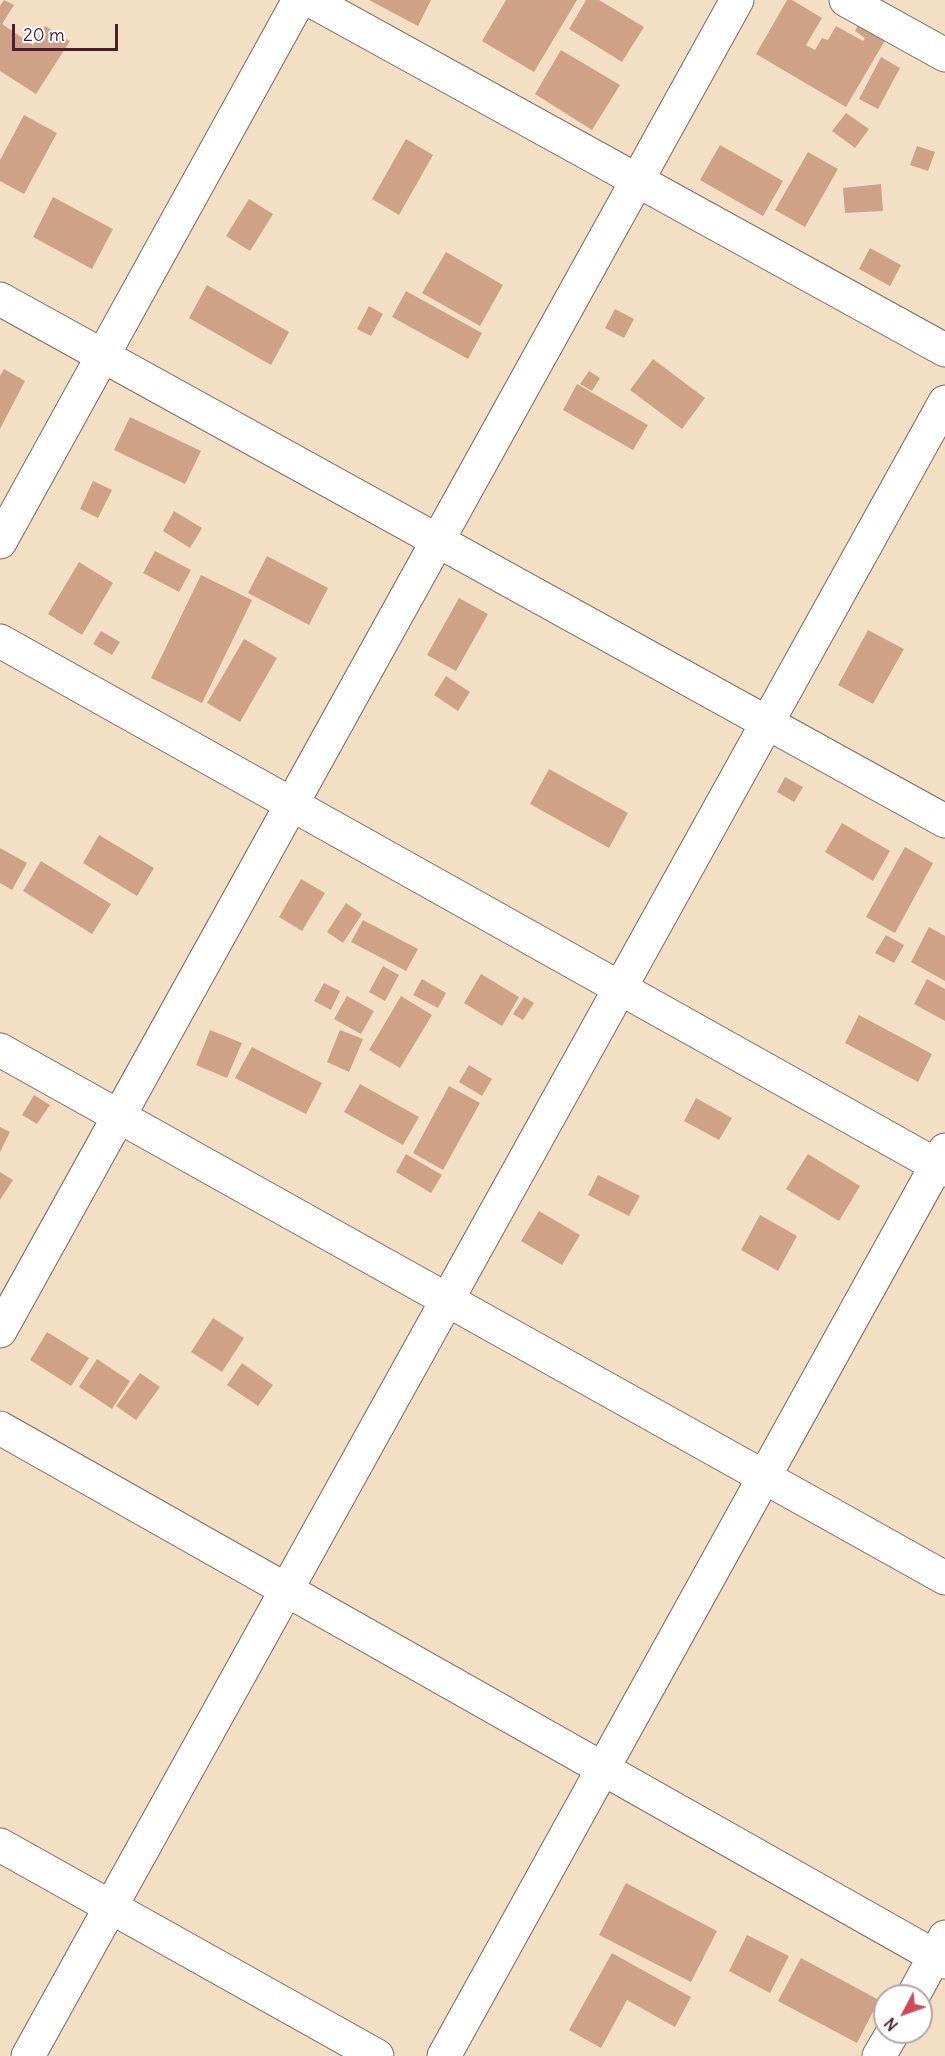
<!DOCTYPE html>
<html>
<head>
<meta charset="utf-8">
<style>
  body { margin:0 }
  #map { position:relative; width:945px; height:2056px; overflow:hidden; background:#f3e0c4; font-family:Delius,sans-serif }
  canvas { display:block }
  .north { position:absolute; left:873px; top:1984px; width:60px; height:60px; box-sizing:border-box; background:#fff; border:2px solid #b7a5aa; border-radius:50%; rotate:229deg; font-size:16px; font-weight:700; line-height:24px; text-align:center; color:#4a1f2b }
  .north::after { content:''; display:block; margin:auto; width:21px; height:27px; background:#d1495b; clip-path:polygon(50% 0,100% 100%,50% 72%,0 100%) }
  .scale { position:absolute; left:12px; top:24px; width:106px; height:27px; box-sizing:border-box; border:3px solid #4a1f2b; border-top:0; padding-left:8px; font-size:18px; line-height:21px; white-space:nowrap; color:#4a1f2b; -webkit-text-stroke:4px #fff; paint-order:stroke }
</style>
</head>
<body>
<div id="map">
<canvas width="945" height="2056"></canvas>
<div class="north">N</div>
<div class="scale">20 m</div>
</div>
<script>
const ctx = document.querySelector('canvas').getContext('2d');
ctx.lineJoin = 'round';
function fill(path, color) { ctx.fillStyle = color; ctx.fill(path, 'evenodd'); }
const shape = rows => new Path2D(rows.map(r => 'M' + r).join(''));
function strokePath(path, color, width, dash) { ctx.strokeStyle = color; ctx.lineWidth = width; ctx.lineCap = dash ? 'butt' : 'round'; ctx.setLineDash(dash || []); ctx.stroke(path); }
fill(shape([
  [4,0,14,5,2,24,33,45,45,26,70,41,36,94,0,71,0,6],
  [369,0,431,0,418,26],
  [506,0,577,0,534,72,482,41],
  [586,0,599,0,644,27,622,62,569,29],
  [787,0,792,0,822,18,806,45,815,50,822,38,828,40,836,26,863,41,865,38,855,31,860,21,887,37,846,107,756,54],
  [561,50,620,85,592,130,535,94],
  [881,57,900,68,878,109,859,99],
  [846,113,869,129,855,148,832,131],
  [24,115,57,133,24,194,0,181,0,160],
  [406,139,433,155,399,215,372,199],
  [720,145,783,181,763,216,700,180],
  [917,146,935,152,928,171,910,165],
  [808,152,838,169,805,227,775,210],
  [881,184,883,211,845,213,843,188],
  [53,197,113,229,92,269,33,237],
  [249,199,273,214,250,251,226,236],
  [870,248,901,265,890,286,859,269],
  [446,252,503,285,480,326,422,293],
  [207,285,289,332,271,365,189,318],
  [406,291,482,333,468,359,392,317],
  [369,306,383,314,371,336,357,329],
  [615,309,634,319,624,338,605,328],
  [653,359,705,398,682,429,630,390],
  [4,369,25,381,0,429,0,376],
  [589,371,600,378,592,391,580,384],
  [577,384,648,425,633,450,563,410],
  [130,417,201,451,185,484,114,450],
  [93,481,112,490,98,518,80,509],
  [174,511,202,528,190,548,163,531],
  [155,551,191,570,179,592,143,573],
  [267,556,328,588,309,625,248,593],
  [79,562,113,583,82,635,48,614],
  [201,575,252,600,202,703,151,678],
  [459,598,488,614,456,671,427,655],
  [868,630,904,649,873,704,838,685],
  [101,631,120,642,112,655,93,644],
  [244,639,277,658,240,722,207,703],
  [446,676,470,692,458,711,434,695],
  [549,769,628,813,609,848,530,804],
  [785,777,803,787,794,802,777,792],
  [842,823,890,851,873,881,825,852],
  [99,835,154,868,137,896,83,863],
  [905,847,933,863,895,933,866,917],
  [0,848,27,863,12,890,0,883],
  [41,861,111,904,92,934,23,891],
  [301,879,325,893,302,931,279,917],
  [346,903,362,914,343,943,327,932],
  [363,920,418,949,406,971,351,942],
  [929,927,945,936,945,981,911,962],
  [886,935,904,945,894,963,875,953],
  [383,966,399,975,385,1001,369,992],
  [481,974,519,997,502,1026,464,1003],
  [422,979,446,993,438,1008,413,995],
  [927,979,945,989,945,1021,914,1004],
  [324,983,340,991,331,1010,314,1001],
  [347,996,374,1011,361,1034,334,1019],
  [401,996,432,1015,400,1068,369,1050],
  [524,997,534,1003,523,1020,513,1014],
  [859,1015,932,1054,918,1082,845,1043],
  [210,1030,242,1043,227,1078,196,1065],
  [340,1030,363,1039,349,1072,327,1062],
  [252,1047,322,1083,306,1114,235,1078],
  [469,1065,492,1079,482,1096,459,1082],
  [360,1084,419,1117,403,1145,344,1112],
  [449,1086,480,1103,443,1170,413,1153],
  [34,1095,50,1105,37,1124,22,1115],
  [696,1098,732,1118,719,1140,684,1121],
  [0,1127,10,1132,0,1152],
  [406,1154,442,1175,431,1193,396,1172],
  [808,1154,860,1186,839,1221,786,1189],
  [0,1172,13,1180,0,1200],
  [598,1175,640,1196,629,1216,588,1195],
  [539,1211,580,1235,562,1265,521,1241],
  [760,1215,797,1236,778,1271,741,1250],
  [213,1318,244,1338,222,1372,191,1352],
  [47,1332,89,1358,71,1386,30,1360],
  [97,1359,130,1381,112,1409,79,1387],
  [242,1363,273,1385,258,1406,227,1385],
  [140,1373,160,1387,136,1420,116,1406],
  [626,1883,717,1931,691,1982,599,1935],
  [747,1935,789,1956,770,1993,729,1971],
  [612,1953,691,1997,675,2027,627,2000,601,2048,569,2030],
  [801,1958,879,2000,857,2043,778,2001]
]), '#cfa288');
const street = shape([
  [310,0,945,350],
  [846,0,945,55],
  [0,299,945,821],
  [0,542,299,0],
  [0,641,945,1170],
  [0,1050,945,1578],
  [0,1331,737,0],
  [0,1428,945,1962],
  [0,1845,377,2056],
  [913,1996,945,1937],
  [28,2056,945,402],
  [444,2056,945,1150],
  [879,2056,893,2032]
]);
strokePath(street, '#856361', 35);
strokePath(street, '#fff', 33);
</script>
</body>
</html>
